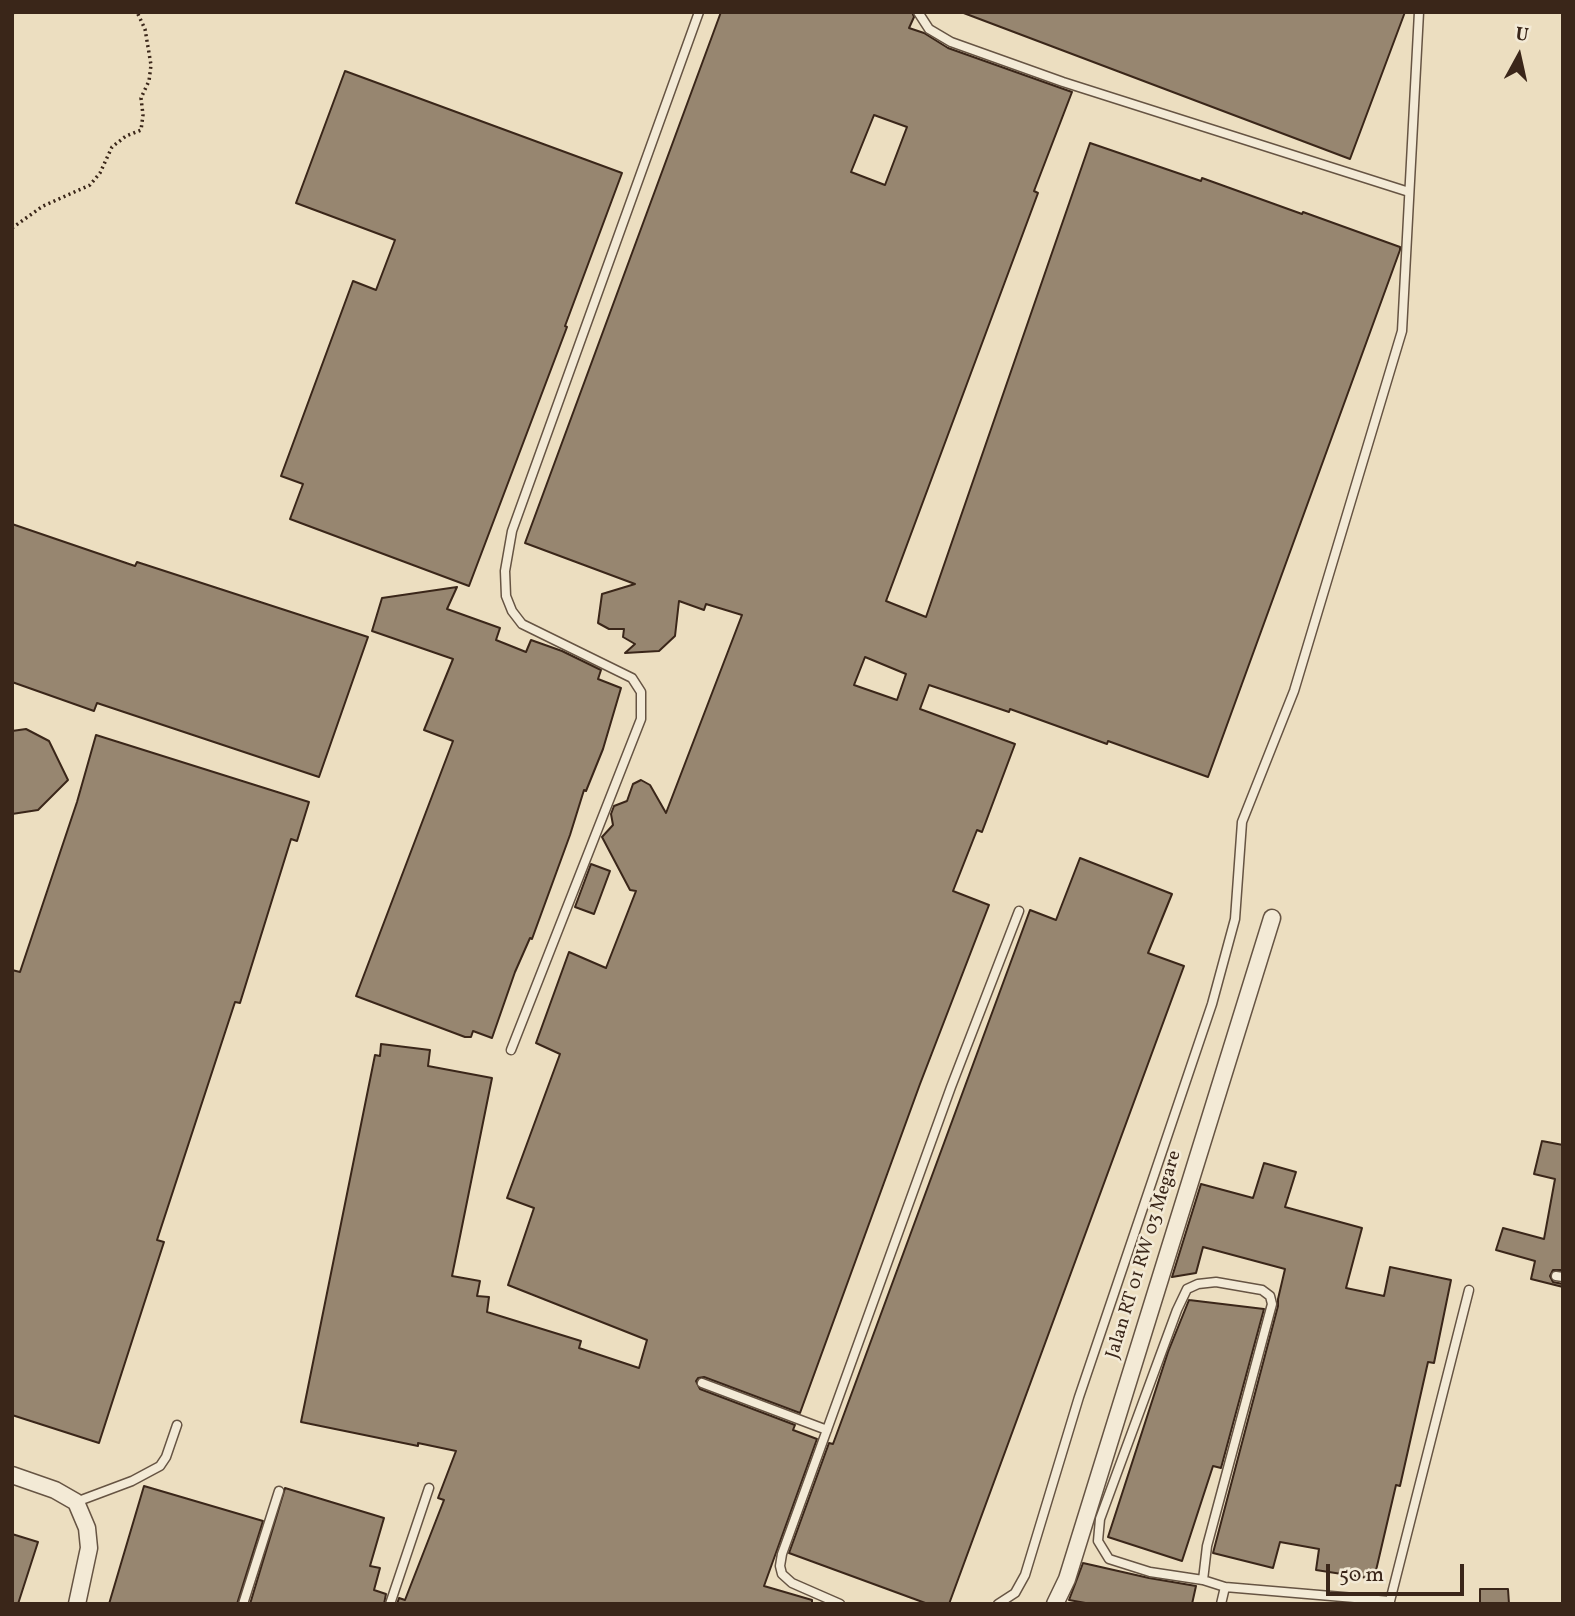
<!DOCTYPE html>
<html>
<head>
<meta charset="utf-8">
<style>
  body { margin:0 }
  #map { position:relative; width:1575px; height:1616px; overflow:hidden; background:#ecdec0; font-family:Vollkorn,serif }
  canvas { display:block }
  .frame { position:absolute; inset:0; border:14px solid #3a2619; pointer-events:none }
  .north { position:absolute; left:1484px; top:21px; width:70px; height:70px; -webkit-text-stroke:5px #f3ead6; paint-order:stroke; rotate:8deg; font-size:19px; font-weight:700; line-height:28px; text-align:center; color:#3a2619 }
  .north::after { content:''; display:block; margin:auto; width:24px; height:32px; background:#3a2619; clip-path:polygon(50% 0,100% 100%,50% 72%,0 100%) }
  .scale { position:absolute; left:1326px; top:1564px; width:138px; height:32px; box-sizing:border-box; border:4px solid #3a2619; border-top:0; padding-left:9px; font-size:21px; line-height:24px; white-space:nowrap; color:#3a2619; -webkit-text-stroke:5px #f3ead6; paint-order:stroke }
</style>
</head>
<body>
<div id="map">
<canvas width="1575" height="1616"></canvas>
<div class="frame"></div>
<div class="north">U</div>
<div class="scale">50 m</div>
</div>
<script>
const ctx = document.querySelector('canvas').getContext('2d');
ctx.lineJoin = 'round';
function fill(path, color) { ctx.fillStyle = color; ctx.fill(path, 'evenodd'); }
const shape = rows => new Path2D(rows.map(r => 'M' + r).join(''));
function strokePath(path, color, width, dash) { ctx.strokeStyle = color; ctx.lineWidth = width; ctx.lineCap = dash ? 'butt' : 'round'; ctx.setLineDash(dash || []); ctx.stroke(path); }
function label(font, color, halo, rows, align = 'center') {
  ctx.font = font + ' Vollkorn,serif'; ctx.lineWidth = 5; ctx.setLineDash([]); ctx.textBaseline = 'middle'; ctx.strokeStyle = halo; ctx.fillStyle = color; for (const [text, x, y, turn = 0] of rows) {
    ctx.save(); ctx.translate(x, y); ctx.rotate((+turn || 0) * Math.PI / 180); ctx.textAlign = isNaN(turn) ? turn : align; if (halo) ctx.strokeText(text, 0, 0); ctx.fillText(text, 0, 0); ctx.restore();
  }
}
const building = shape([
  [721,12,912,12,914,17,909,28,924,33,948,48,1072,92,1034,191,1038,193,886,601,926,617,1090,143,1201,181,1202,178,1302,214,1303,212,1400,247,1400,250,1208,777,1108,741,1107,744,1010,709,1009,712,929,685,920,709,1015,744,982,832,977,830,953,891,989,905,920,1084,800,1413,704,1377,698,1378,696,1381,700,1389,795,1425,793,1430,817,1439,764,1586,812,1600,812,1604,397,1604,399,1598,405,1600,444,1500,438,1498,456,1451,418,1443,418,1446,301,1422,375,1055,380,1056,381,1044,430,1050,428,1066,492,1078,452,1276,480,1281,477,1296,489,1297,487,1312,581,1341,579,1348,639,1368,647,1340,508,1285,534,1208,507,1198,560,1054,536,1043,569,952,606,968,636,891,630,890,602,837,613,825,611,814,614,806,627,801,633,784,641,780,650,785,666,813,742,615,706,604,704,610,679,601,675,636,659,651,625,653,635,644,623,637,624,629,609,629,598,623,602,594,635,584,525,543,721,12],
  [874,115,907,127,885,185,851,172,874,115],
  [865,657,906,674,897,700,854,685,865,657],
  [961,12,1405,12,1350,159,961,12],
  [345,71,622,173,565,326,567,327,469,586,290,519,303,484,281,476,353,281,376,290,395,240,296,203,345,71],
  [12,524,135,566,137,562,368,637,319,777,97,703,94,711,12,682,12,524],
  [457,587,447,609,500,628,496,640,526,652,531,640,562,651,601,670,598,679,621,688,603,749,586,791,584,790,570,835,532,939,530,938,515,972,492,1038,473,1031,471,1037,465,1037,356,996,453,741,424,730,453,659,372,631,382,598,457,587],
  [26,729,49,741,68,780,38,810,12,814,12,731,26,729],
  [96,735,309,802,297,841,291,839,240,1003,235,1002,157,1240,164,1242,99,1443,12,1415,12,970,20,972,77,802,96,735],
  [1080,858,1172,894,1148,953,1184,966,949,1604,928,1604,789,1553,829,1443,833,1444,1030,910,1056,920,1080,858],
  [591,864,610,871,594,914,575,907,591,864],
  [1542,1141,1563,1145,1563,1270,1553,1270,1550,1276,1553,1282,1563,1284,1563,1287,1531,1279,1535,1261,1496,1250,1503,1228,1544,1239,1555,1179,1534,1174,1542,1141],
  [1264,1163,1296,1172,1285,1207,1362,1228,1346,1288,1384,1296,1390,1267,1451,1280,1434,1363,1428,1362,1400,1486,1396,1485,1374,1579,1316,1570,1319,1549,1280,1542,1273,1568,1213,1553,1278,1306,1278,1299,1285,1269,1203,1247,1196,1273,1172,1277,1201,1184,1253,1198,1264,1163],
  [1189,1300,1264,1309,1221,1468,1213,1466,1182,1561,1108,1537,1168,1352,1189,1300],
  [144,1486,263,1521,237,1604,109,1604,144,1486],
  [285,1488,384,1518,370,1566,380,1568,374,1590,386,1594,384,1604,250,1604,285,1488],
  [12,1534,38,1542,18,1604,12,1604,12,1534],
  [1083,1563,1149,1578,1196,1586,1192,1604,1091,1604,1069,1600,1083,1563],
  [1480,1589,1508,1589,1509,1604,1480,1604,1480,1589]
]);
fill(building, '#978670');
strokePath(building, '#3a2619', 2);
const service = shape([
  [918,12,929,29,951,42,1063,82,1409,192],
  [511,1050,641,719,641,692,632,678,522,624,512,611,506,596,505,571,512,531,699,12],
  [1556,1276,1563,1277],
  [702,1383,827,1430],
  [76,1502,132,1481,160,1466,166,1457,177,1425],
  [1203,1580,1150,1572,1109,1559,1098,1541,1100,1519,1177,1310,1187,1289,1198,1284,1216,1282,1262,1290,1270,1296,1272,1304,1207,1546,1203,1580,1225,1587,1390,1601,1469,1290],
  [243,1604,279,1491],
  [390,1604,429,1488],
  [840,1604,792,1583,782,1574,780,1566,782,1554,951,1087,1019,911],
  [998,1604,1015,1593,1025,1575,1079,1397,1212,1004,1235,919,1242,822,1294,691,1402,331,1419,12],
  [1221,1604,1225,1587]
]);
const minor = shape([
  [12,1475,55,1490,76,1502,87,1528,89,1548,77,1604],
  [1055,1604,1067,1579,1272,918]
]);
strokePath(service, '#665443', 11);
strokePath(minor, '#665443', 19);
strokePath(shape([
  [12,13,17,12],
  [12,228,43,206,90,185,100,173,112,147,126,136,141,130,143,115,141,98,149,81,151,65,145,29,137,12]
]), '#3a2619', 3.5, [2, 3.5]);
strokePath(service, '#f3ead6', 8);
strokePath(minor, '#f3ead6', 16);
label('19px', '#3a2619', '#f3ead6', [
  ["Jalan RT 01 RW 03 Megare",1145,1255,-73]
]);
</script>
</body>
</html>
